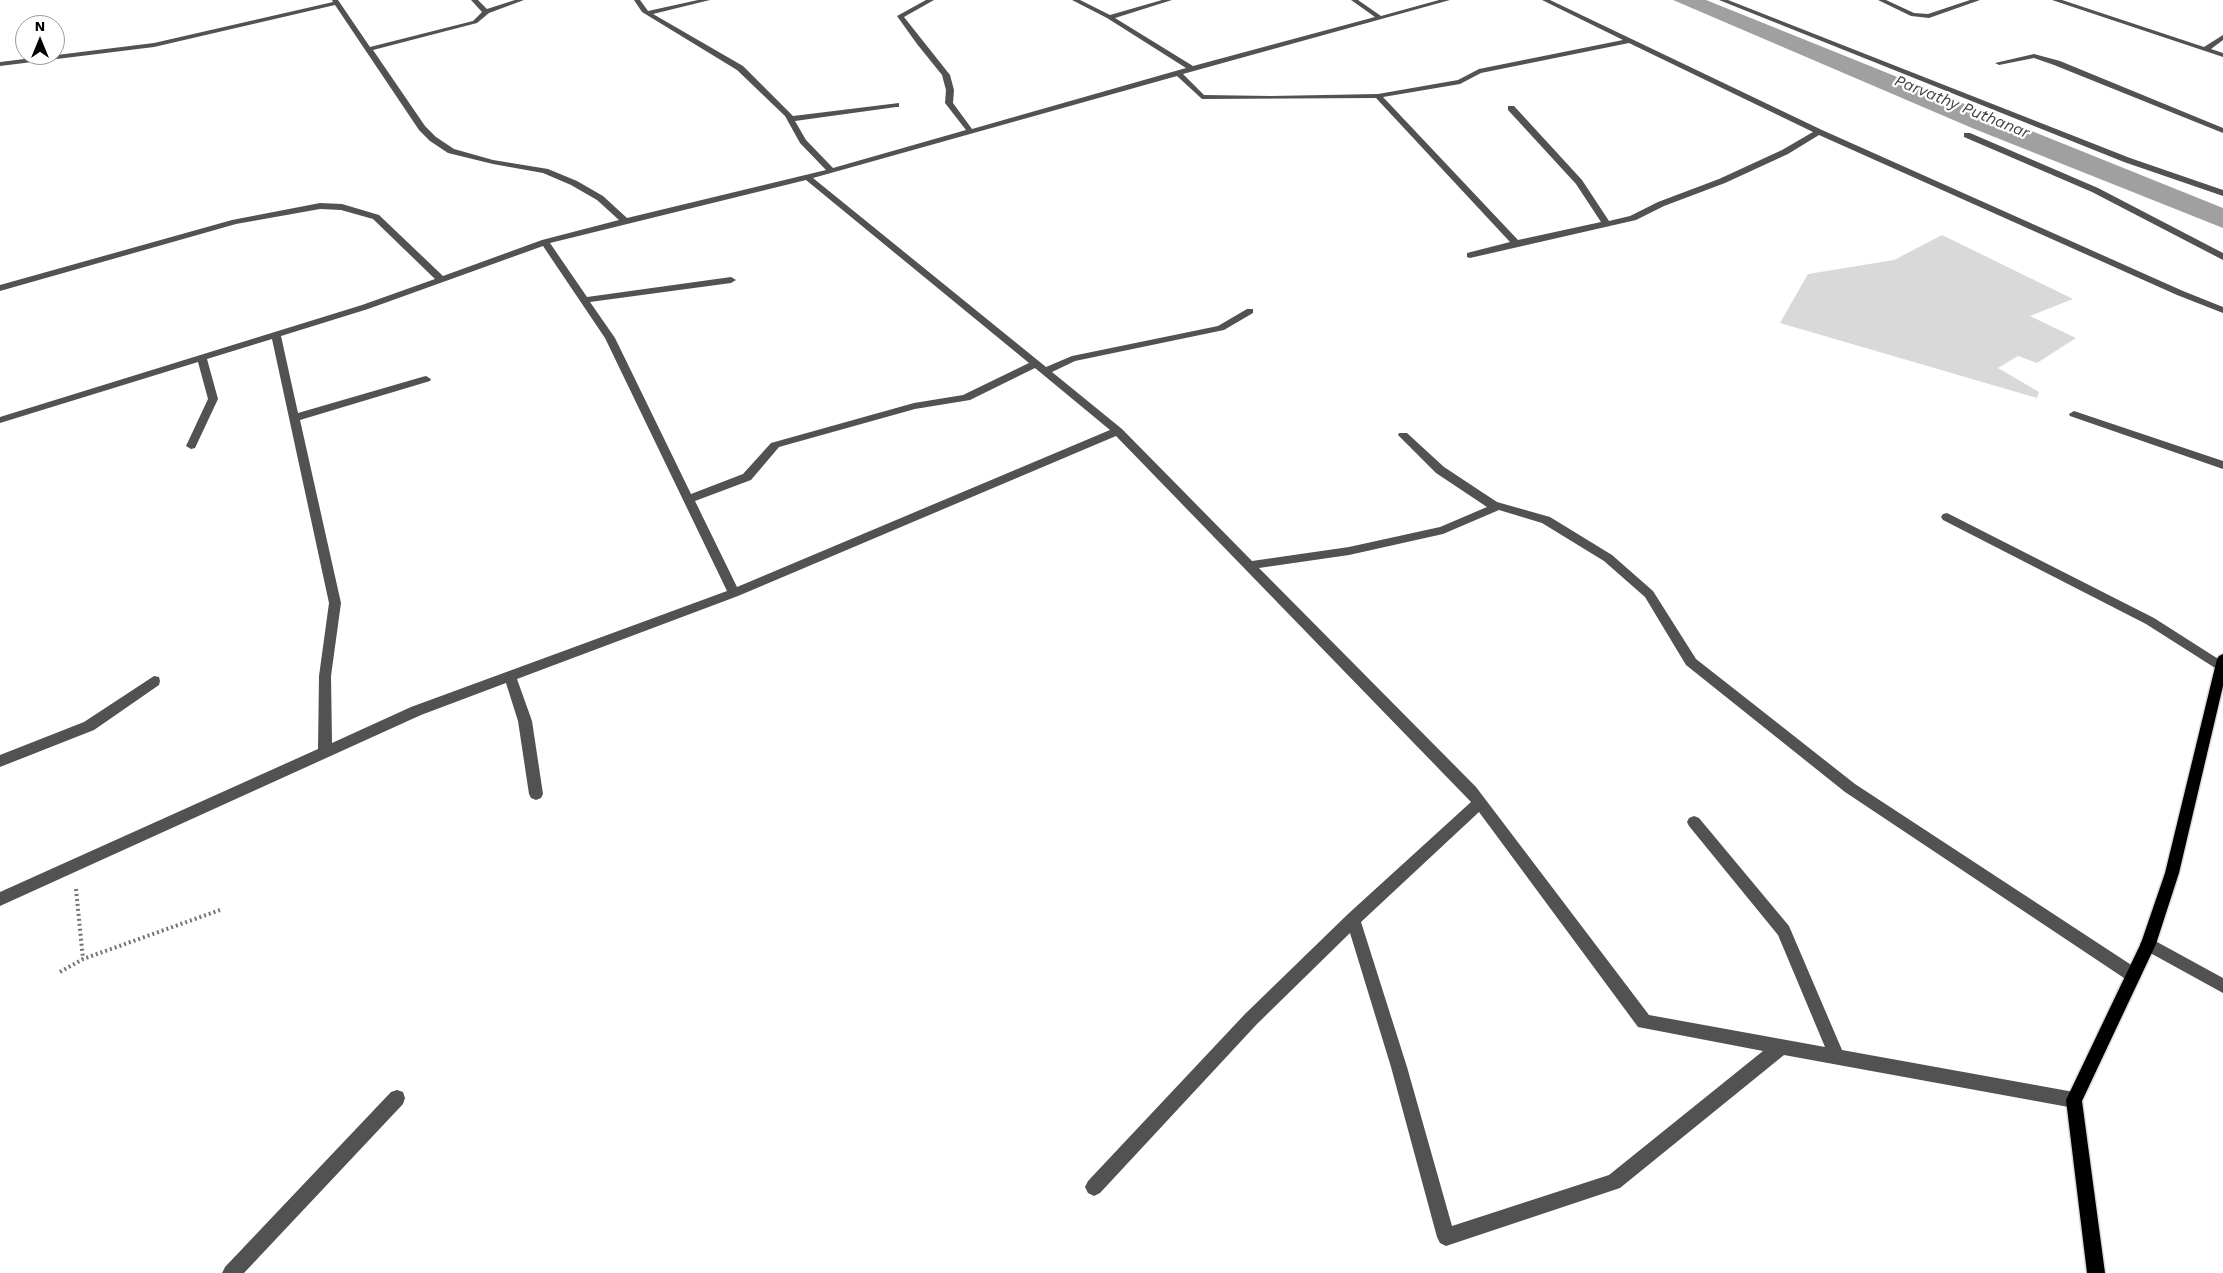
<!DOCTYPE html>
<html>
<head>
<meta charset="utf-8">
<style>
  body { margin:0 }
  #map { position:relative; width:2223px; height:1273px; overflow:hidden; background:#fff; font-family:"Work Sans",sans-serif }
  canvas { display:block }
  .north { position:absolute; left:15px; top:15px; width:50px; height:50px; box-sizing:border-box; background:#fff; border:1px solid #999; border-radius:50%; rotate:0deg; font-size:14px; font-weight:700; line-height:20px; text-align:center; color:#000 }
  .north::after { content:''; display:block; margin:auto; width:18px; height:22px; background:#000; clip-path:polygon(50% 0,100% 100%,50% 72%,0 100%) }
</style>
</head>
<body>
<div id="map">
<canvas width="2223" height="1273"></canvas>
<div class="north">N</div>
</div>
<script>
const ctx = document.querySelector('canvas').getContext('2d');
ctx.lineJoin = 'round';
function fill(path, color) { ctx.fillStyle = color; ctx.fill(path, 'evenodd'); }
const shape = rows => new Path2D(rows.map(r => 'M' + r).join(''));
function strokePath(path, color, width, dash) { ctx.strokeStyle = color; ctx.lineWidth = width; ctx.lineCap = dash ? 'butt' : 'round'; ctx.setLineDash(dash || []); ctx.stroke(path); }
function label(font, color, halo, rows, align = 'center') {
  ctx.font = font + ' "Work Sans",sans-serif'; ctx.lineWidth = 4.5; ctx.setLineDash([]); ctx.textBaseline = 'middle'; ctx.strokeStyle = halo; ctx.fillStyle = color; for (const [text, x, y, turn = 0] of rows) {
    ctx.save(); ctx.translate(x, y); ctx.rotate((+turn || 0) * Math.PI / 180); ctx.textAlign = isNaN(turn) ? turn : align; if (halo) ctx.strokeText(text, 0, 0); ctx.fillText(text, 0, 0); ctx.restore();
  }
}
fill(shape([
  [1942,235,2073,299,2030,316,2076,338,2037,363,2018,356,1998,368,2039,392,2037,398,1780,323,1808,274,1894,260]
]), '#d9d9d9');
fill(shape([
  [1673,0,1706,0,2223,208,2223,228,1972,128]
]), '#a0a0a0');
const major = shape([
  [2223,654,2223,686,2179,873,2156,944,2082,1101,2105,1273,2087,1273,2066,1100,2141,943,2165,873,2217,659,2219,656,2223,654]
]);
strokePath(major, '#dbdbdb', 3);
strokePath(shape([
  [76,889,83,959],
  [60,972,83,959,220,910]
]), '#747474', 4, [2, 3]);
fill(shape([
  [332,0,338,0,370,47,473,21,482,12,471,0,478,0,487,9,515,0,524,0,489,13,477,23,373,50,425,126,436,137,454,149,493,160,548,169,577,181,603,196,627,218,826,170,800,143,785,116,737,70,642,12,634,0,640,0,648,11,698,0,710,0,653,14,743,66,793,116,899,103,899,107,896,107,795,121,806,140,833,168,966,130,945,103,946,90,942,75,917,44,897,16,926,0,934,0,904,17,950,75,954,90,953,103,972,129,1186,68,1107,18,1072,0,1080,0,1110,15,1162,0,1172,0,1115,18,1193,66,1375,17,1351,0,1358,0,1381,16,1439,0,1450,0,1183,74,1204,95,1271,96,1378,94,1458,80,1479,69,1623,40,1542,0,1550,0,1822,130,2183,291,2223,307,2223,313,2177,295,1819,135,1788,154,1725,183,1664,206,1636,220,1470,258,1467,257,1467,253,1510,242,1376,98,1202,99,1177,76,813,178,1046,367,1072,356,1218,326,1247,309,1253,309,1253,313,1224,330,1075,361,1052,372,1122,429,1252,561,1349,547,1440,527,1487,507,1436,473,1398,435,1399,433,1407,433,1444,467,1497,502,1550,517,1612,555,1653,591,1696,659,1747,699,1855,784,2139,970,2141,975,2139,980,2133,982,2127,980,1845,792,1686,665,1645,597,1604,561,1542,523,1499,510,1443,534,1349,555,1259,568,1476,787,1649,1015,1825,1047,1778,935,1689,826,1687,822,1689,818,1694,816,1699,818,1789,926,1842,1050,2074,1092,2080,1094,2082,1100,2080,1106,2074,1108,1784,1055,1620,1188,1446,1246,1440,1243,1437,1237,1391,1067,1350,933,1257,1024,1100,1193,1094,1196,1088,1193,1085,1187,1088,1181,1245,1014,1348,914,1471,802,1116,436,738,596,517,679,532,721,543,794,541,798,536,800,531,798,529,794,518,721,506,683,421,715,0,906,0,892,318,749,319,676,329,603,272,339,207,359,218,399,195,448,191,449,186,446,208,399,198,362,0,423,0,417,362,305,435,279,373,219,341,210,320,209,236,224,0,291,0,285,232,220,320,203,342,204,379,215,443,276,542,240,619,220,597,200,571,185,543,173,493,164,448,153,430,141,419,130,335,5,154,47,0,66,0,62,154,43,333,2,332,0],
  [1629,43,1813,132,1782,150,1719,179,1658,202,1630,216,1609,221,1582,180,1514,106,1508,106,1508,110,1576,184,1601,222,1518,240,1383,97,1460,84,1481,73,1629,43],
  [806,180,1029,363,963,395,914,403,771,443,743,474,691,494,615,338,590,302,731,283,736,280,731,277,587,297,550,243,806,180],
  [543,246,605,338,727,591,411,707,332,743,331,676,341,603,300,420,430,381,431,379,426,376,422,377,298,413,281,336,368,309,543,246],
  [1035,368,1110,430,737,587,695,501,751,480,779,447,915,409,970,400,1035,368],
  [1479,812,1638,1027,1763,1051,1609,1175,1452,1226,1407,1067,1361,922,1479,812],
  [1719,0,1728,0,2130,158,2223,190,2223,196,2124,162,1719,0],
  [1878,0,1886,0,1914,13,1928,14,1970,0,1980,0,1929,18,1911,16,1878,0],
  [2052,0,2062,0,2204,47,2223,35,2223,40,2211,49,2223,53,2223,57,2052,0],
  [2034,54,2060,61,2223,128,2223,133,2054,65,2034,58,1999,65,1995,63,2034,54],
  [1964,133,1970,133,2098,188,2223,253,2223,260,2092,192,1964,137,1964,133],
  [2074,411,2223,461,2223,469,2070,416,2069,414,2074,411],
  [1947,513,2154,618,2223,662,2223,673,2146,624,1943,520,1941,517,1943,514,1947,513],
  [154,676,159,677,160,681,159,685,94,730,0,767,0,755,84,722,154,676],
  [2148,937,2223,978,2223,993,2143,949,2140,944,2143,939,2148,937],
  [397,1090,403,1092,405,1098,403,1104,244,1273,222,1273,225,1267,391,1092,397,1090]
]), '#525252');
fill(major, '#000');
label('italic 16px', '#414141', '#fff', [
  ["Parvathy Puthanar",1962,107,22]
]);
</script>
</body>
</html>
